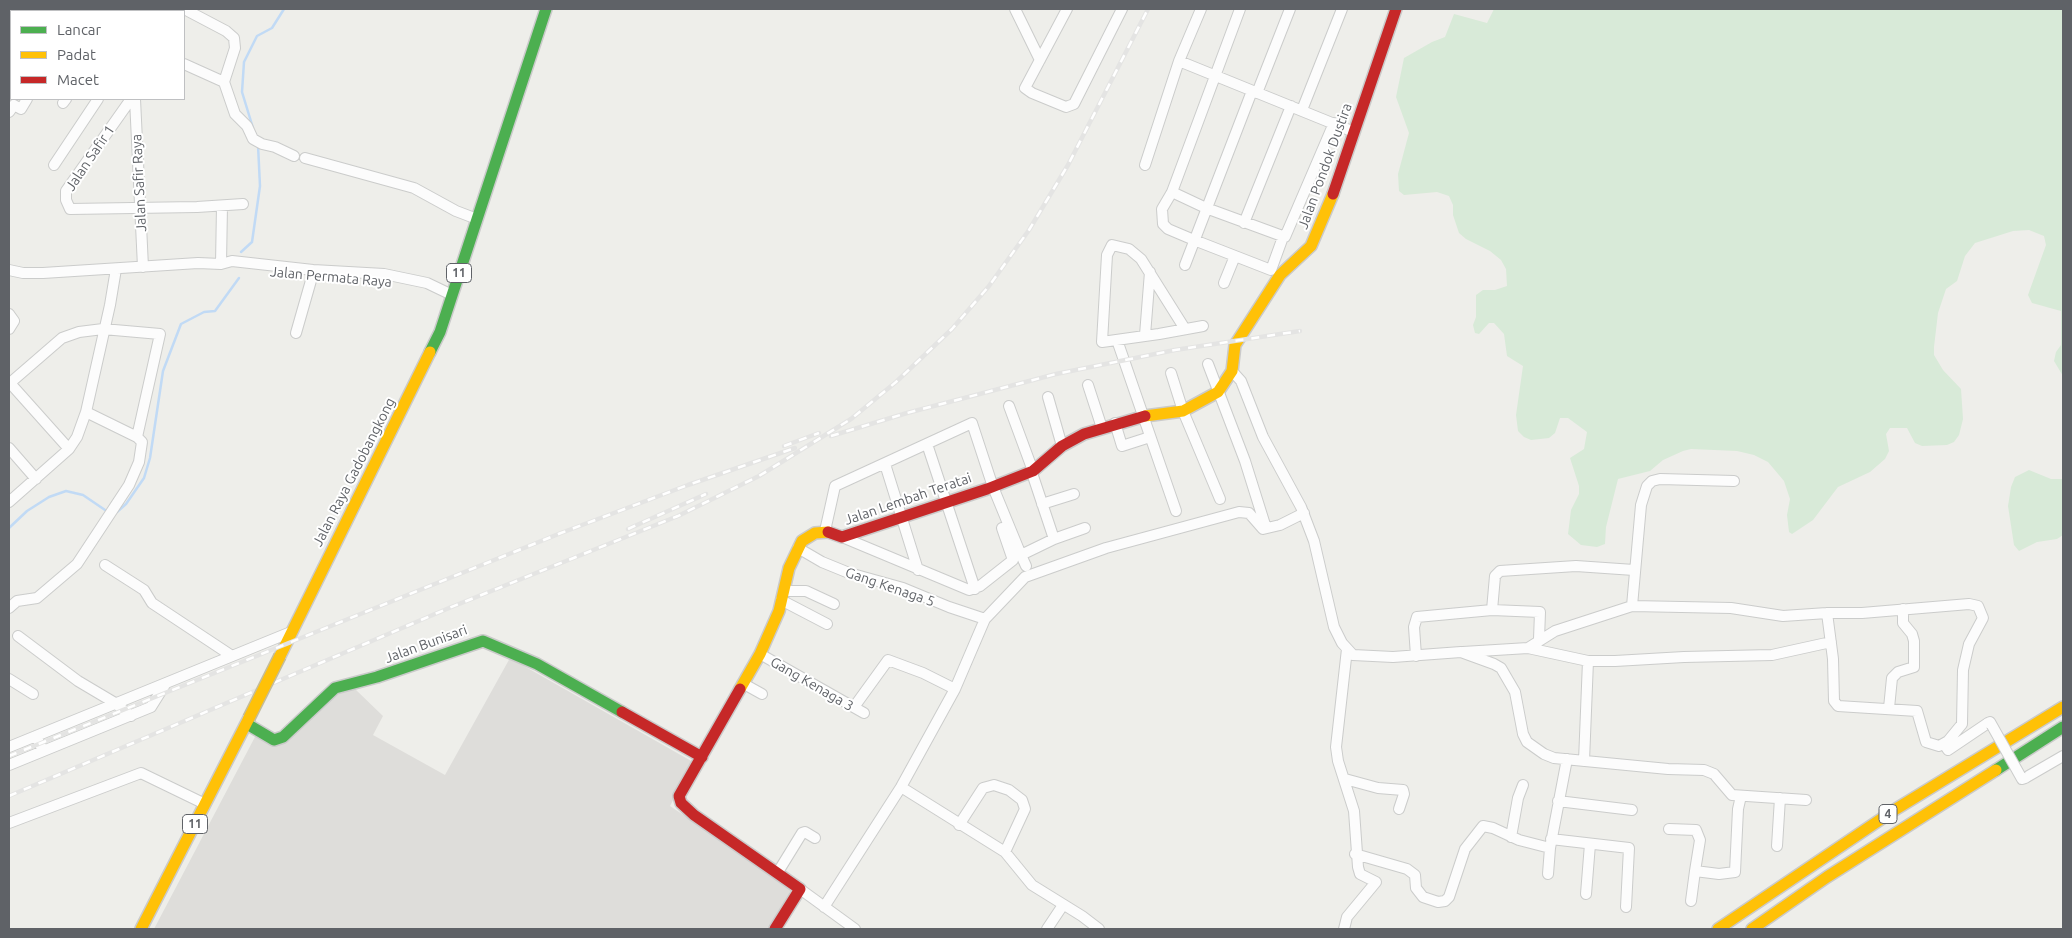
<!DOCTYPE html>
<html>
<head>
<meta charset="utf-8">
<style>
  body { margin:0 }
  #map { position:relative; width:2072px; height:938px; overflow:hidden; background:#eeeeea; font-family:Ubuntu,sans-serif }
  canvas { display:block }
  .frame { position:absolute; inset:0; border:10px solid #5f6267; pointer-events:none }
  .legend { position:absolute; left:10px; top:10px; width:175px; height:90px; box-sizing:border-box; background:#fff; border:1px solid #bfc0c2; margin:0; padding:6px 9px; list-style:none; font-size:15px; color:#5f6267 }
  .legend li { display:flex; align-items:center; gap:10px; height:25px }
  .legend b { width:25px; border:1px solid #bfc0c2 }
</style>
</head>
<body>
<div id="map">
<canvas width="2072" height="938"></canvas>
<div class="frame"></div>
<ul class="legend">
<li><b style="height:6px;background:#4caf50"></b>Lancar</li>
<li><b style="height:6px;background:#ffc107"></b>Padat</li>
<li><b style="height:6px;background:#c62828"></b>Macet</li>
</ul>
</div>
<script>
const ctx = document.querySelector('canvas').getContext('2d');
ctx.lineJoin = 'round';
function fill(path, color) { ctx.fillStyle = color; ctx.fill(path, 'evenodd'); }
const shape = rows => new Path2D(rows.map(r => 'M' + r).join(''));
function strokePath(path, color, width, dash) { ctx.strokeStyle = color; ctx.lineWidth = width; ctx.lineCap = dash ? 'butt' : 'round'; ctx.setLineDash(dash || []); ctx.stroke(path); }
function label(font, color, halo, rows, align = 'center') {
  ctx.font = font + ' Ubuntu,sans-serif'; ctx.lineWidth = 4; ctx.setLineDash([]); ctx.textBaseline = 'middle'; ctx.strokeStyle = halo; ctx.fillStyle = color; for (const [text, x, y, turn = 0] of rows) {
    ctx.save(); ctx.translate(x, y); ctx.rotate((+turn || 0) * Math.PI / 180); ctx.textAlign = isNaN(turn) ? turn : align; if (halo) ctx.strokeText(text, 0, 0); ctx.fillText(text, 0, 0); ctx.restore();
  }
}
fill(shape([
  [510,658,693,762,670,806,787,884,791,890,770,929,154,929,256,735,274,745,332,694,355,689,383,716,373,735,445,775]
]), '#deddda');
fill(shape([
  [1494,9,2063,9,2063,376,2054,361,2056,352,2061,345,2061,311,2032,303,2028,295,2046,245,2044,236,2029,230,2013,231,1975,243,1965,256,1957,281,1946,289,1938,313,1934,347,1934,355,1943,370,1961,389,1963,419,1959,435,1954,442,1947,445,1922,446,1915,443,1907,428,1890,428,1886,434,1889,451,1885,459,1870,472,1838,487,1813,520,1792,534,1789,532,1787,515,1790,499,1784,481,1768,462,1754,455,1737,451,1691,449,1683,451,1663,460,1650,471,1618,479,1606,527,1605,544,1597,547,1581,545,1568,534,1571,510,1579,494,1579,486,1570,458,1584,449,1587,432,1568,418,1560,418,1555,433,1549,438,1531,440,1524,437,1518,431,1516,415,1523,366,1507,356,1504,334,1494,323,1489,323,1479,334,1475,333,1473,325,1476,317,1476,295,1483,290,1495,290,1507,286,1506,269,1501,260,1490,251,1466,239,1459,233,1453,215,1453,205,1449,196,1437,192,1404,195,1399,191,1398,174,1409,133,1396,97,1404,58,1432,42,1445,37,1454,14,1487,23],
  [2029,470,2051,479,2063,479,2063,535,2057,539,2037,542,2019,551,2014,545,2008,506,2011,487,2015,477]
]), '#d8ead8');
strokePath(shape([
  [253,128,242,92,244,62,257,36,272,28,284,9],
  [241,252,252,242,260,186,258,145],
  [117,512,126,504,144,478,150,458,163,371,181,324,204,312,215,311,239,278],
  [9,528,27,511,49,497,66,491,83,495,108,512]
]), '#c1daf5', 2.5);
const street = shape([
  [50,9,54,11],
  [94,9,97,11],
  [164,9,168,11],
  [1015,9,1040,60],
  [1067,9,1025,88,1032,93,1066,107,1074,104,1122,9],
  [1240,9,1172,192,1206,208,1285,237,1334,123],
  [188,11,226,31,234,38,235,48,224,82,235,114,247,126,253,139,262,144,275,147,294,156],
  [1179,61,1354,132],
  [184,64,224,82],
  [1257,93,1290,9],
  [131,99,66,191,66,200,70,209,197,207,243,204],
  [135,99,143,267],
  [63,103,66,99],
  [1302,110,1342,9],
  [9,112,14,105,21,109,27,99],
  [305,158,414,188,456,211,477,219],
  [54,165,98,99],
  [1145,165,1179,61,1201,9],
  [1172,192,1162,209,1163,224,1168,229,1194,240,1271,270,1283,237],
  [1244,223,1291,106],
  [221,264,222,206],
  [1185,265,1252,91],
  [9,270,23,273,43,273,198,263,221,264,232,261,313,270,384,274,427,283,452,295],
  [1224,283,1235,256],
  [9,314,14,321,9,329],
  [1185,329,1141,259,1129,249,1112,245,1107,255,1102,342,1159,334,1203,326],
  [296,333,312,277],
  [1145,335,1150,272],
  [1117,340,1176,511],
  [1208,364,1245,461,1266,528],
  [1232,371,1241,381,1263,437,1301,507,1314,541,1334,627,1342,643,1353,655,1393,657,1461,652,1494,664,1501,668,1515,692,1523,734,1527,742,1544,754,1554,758,1668,769,1704,770,1714,774,1732,795,1806,800],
  [1171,373,1183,411,1220,499],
  [1088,385,1102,428],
  [1048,397,1062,446],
  [1009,406,1033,471,1033,476,1054,539],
  [1115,423,1122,446,1150,437],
  [927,444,975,589],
  [9,448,36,479],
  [69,449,10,383,62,338,79,332,103,329,160,334,137,437],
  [885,464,918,570],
  [9,502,69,449,77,437,86,412,110,305,116,269],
  [1042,504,1074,494],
  [825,531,835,486,972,423,993,487,1021,555,1054,539,1085,528],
  [842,537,969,590,980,586,1013,560,1002,528],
  [798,548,822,562,849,573,903,588,949,607,985,619],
  [1021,555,1026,566],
  [105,565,144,590,152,603,232,656],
  [784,591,806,591,834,604],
  [781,600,827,624],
  [1632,606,1641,505,1647,486,1652,481,1660,479,1734,481],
  [9,608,17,601,37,598,77,564,129,485,139,462,142,442,137,437,86,412],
  [1492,610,1540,612,1539,639],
  [18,636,78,681,115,703,131,716],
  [1528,648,1555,631,1632,606,1731,608,1783,616,1827,613,1862,613,1969,604,1978,606,1983,618,1969,644,1963,670,1962,724,1948,741,1939,746,1926,742,1917,711,1838,706,1834,701,1833,659,1827,613],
  [1463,652,1528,648,1588,661,1615,661,1684,657,1772,655,1831,642],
  [760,654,864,713],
  [1416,656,1414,627,1417,617,1492,610,1495,576,1500,571,1576,566,1634,570],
  [9,679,33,694],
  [744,684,762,694],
  [854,707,888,660,923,673,955,689],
  [1889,708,1892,678,1898,672,1914,667,1914,641,1912,634,1903,623,1903,609],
  [1944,744,1948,750,1988,723],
  [9,747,36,736],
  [43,751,36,736,166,683],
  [1584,761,1588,661],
  [9,765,151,707,166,683,291,632],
  [2025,778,2063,756],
  [1345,779,1378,788,1403,790,1404,794,1399,809],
  [901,787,1005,852,1032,885,1082,916,1099,929],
  [1558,801,1632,810],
  [9,823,141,773,205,804],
  [959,825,983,788,994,785,1009,790,1022,800,1025,809,1005,852],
  [1669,829,1696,830,1700,840,1695,871,1719,874,1735,872,1738,809,1741,796],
  [1511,837,1518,798,1523,785],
  [1551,839,1629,848,1626,907],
  [1777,846,1780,798],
  [1355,854,1407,869,1415,875,1416,888,1423,897,1438,902,1445,901,1449,897,1465,849,1483,826,1493,828,1519,840,1550,848,1567,759],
  [778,872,802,833,805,832,815,838],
  [1548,874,1550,848],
  [800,889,855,929],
  [1586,894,1590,844],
  [1691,901,1695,871],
  [824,907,901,787,955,689,985,619,1025,577,1106,548,1239,512,1249,513,1263,529,1280,525,1304,513],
  [1047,929,1063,905],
  [1344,929,1347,917,1376,882,1360,874,1358,867,1354,811,1338,761,1336,747,1347,649]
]);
const fast = shape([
  [430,352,440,332,546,9],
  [247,724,274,740,283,737,335,688,377,677,483,641,537,664,622,712],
  [1996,770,2063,727]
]);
const slow = shape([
  [1145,416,1183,411,1218,392,1232,371,1235,345,1280,275,1311,246,1333,194],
  [280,656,430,352],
  [740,689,760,654,779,611,789,568,802,541,815,533,828,532],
  [141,929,249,718],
  [1718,929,1896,809,2063,707],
  [1752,929,1827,877,1996,770]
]);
const jam = shape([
  [1333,194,1396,9],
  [828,532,842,537,987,489,1033,471,1062,446,1084,434,1145,416],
  [740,689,679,796,681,803,694,815,800,889,775,929],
  [622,712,702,757]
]);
strokePath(street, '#cbcccb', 12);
strokePath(fast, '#cacaca', 14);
strokePath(slow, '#cacaca', 14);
strokePath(jam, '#cacaca', 14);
strokePath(street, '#fcfcfc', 10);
strokePath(fast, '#4caf50', 11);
strokePath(slow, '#ffc107', 11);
strokePath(jam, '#c62828', 11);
const rail = shape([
  [831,436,907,413,1056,374,1175,350,1300,331],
  [784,446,819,433],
  [628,529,706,494],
  [9,756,561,533,688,485,795,448],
  [9,796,449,608,678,516,759,476,851,419,896,382,952,329,989,286,1029,230,1068,165,1148,9]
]);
strokePath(rail, '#e4e4e3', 4.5);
strokePath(rail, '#fff', 2.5, [8]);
const streetBridge = shape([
  [1988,723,1990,722,2022,779,2025,778]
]);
const slowBridge = shape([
  [249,718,280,656]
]);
strokePath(streetBridge, '#cbcccb', 12, []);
strokePath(slowBridge, '#c5bc99', 14, []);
strokePath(streetBridge, '#fcfcfc', 10);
strokePath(slowBridge, '#ffc107', 11);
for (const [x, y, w] of [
  [459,273,25],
  [1888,814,18],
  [195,824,25]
]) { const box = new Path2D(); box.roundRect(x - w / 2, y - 9.5, w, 19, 4); ctx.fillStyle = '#fff'; ctx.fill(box); strokePath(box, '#5f6267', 1); }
label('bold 12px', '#5f6267', null, [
  ["11",459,273],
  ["4",1888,814],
  ["11",195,824]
]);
label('14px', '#5f6267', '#fff', [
  ["Jalan Safir 1",90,158,-56],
  ["Jalan Pondok Dustira",1325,166,-70],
  ["Jalan Safir Raya",139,183,-93],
  ["Jalan Permata Raya",331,277,5],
  ["Jalan Raya Gadobangkong",354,472,-63],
  ["Jalan Lembah Teratai",908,499,-19],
  ["Gang Kenaga 5",890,587,19],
  ["Jalan Bunisari",426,644,-20],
  ["Gang Kenaga 3",812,684,30]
]);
</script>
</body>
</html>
